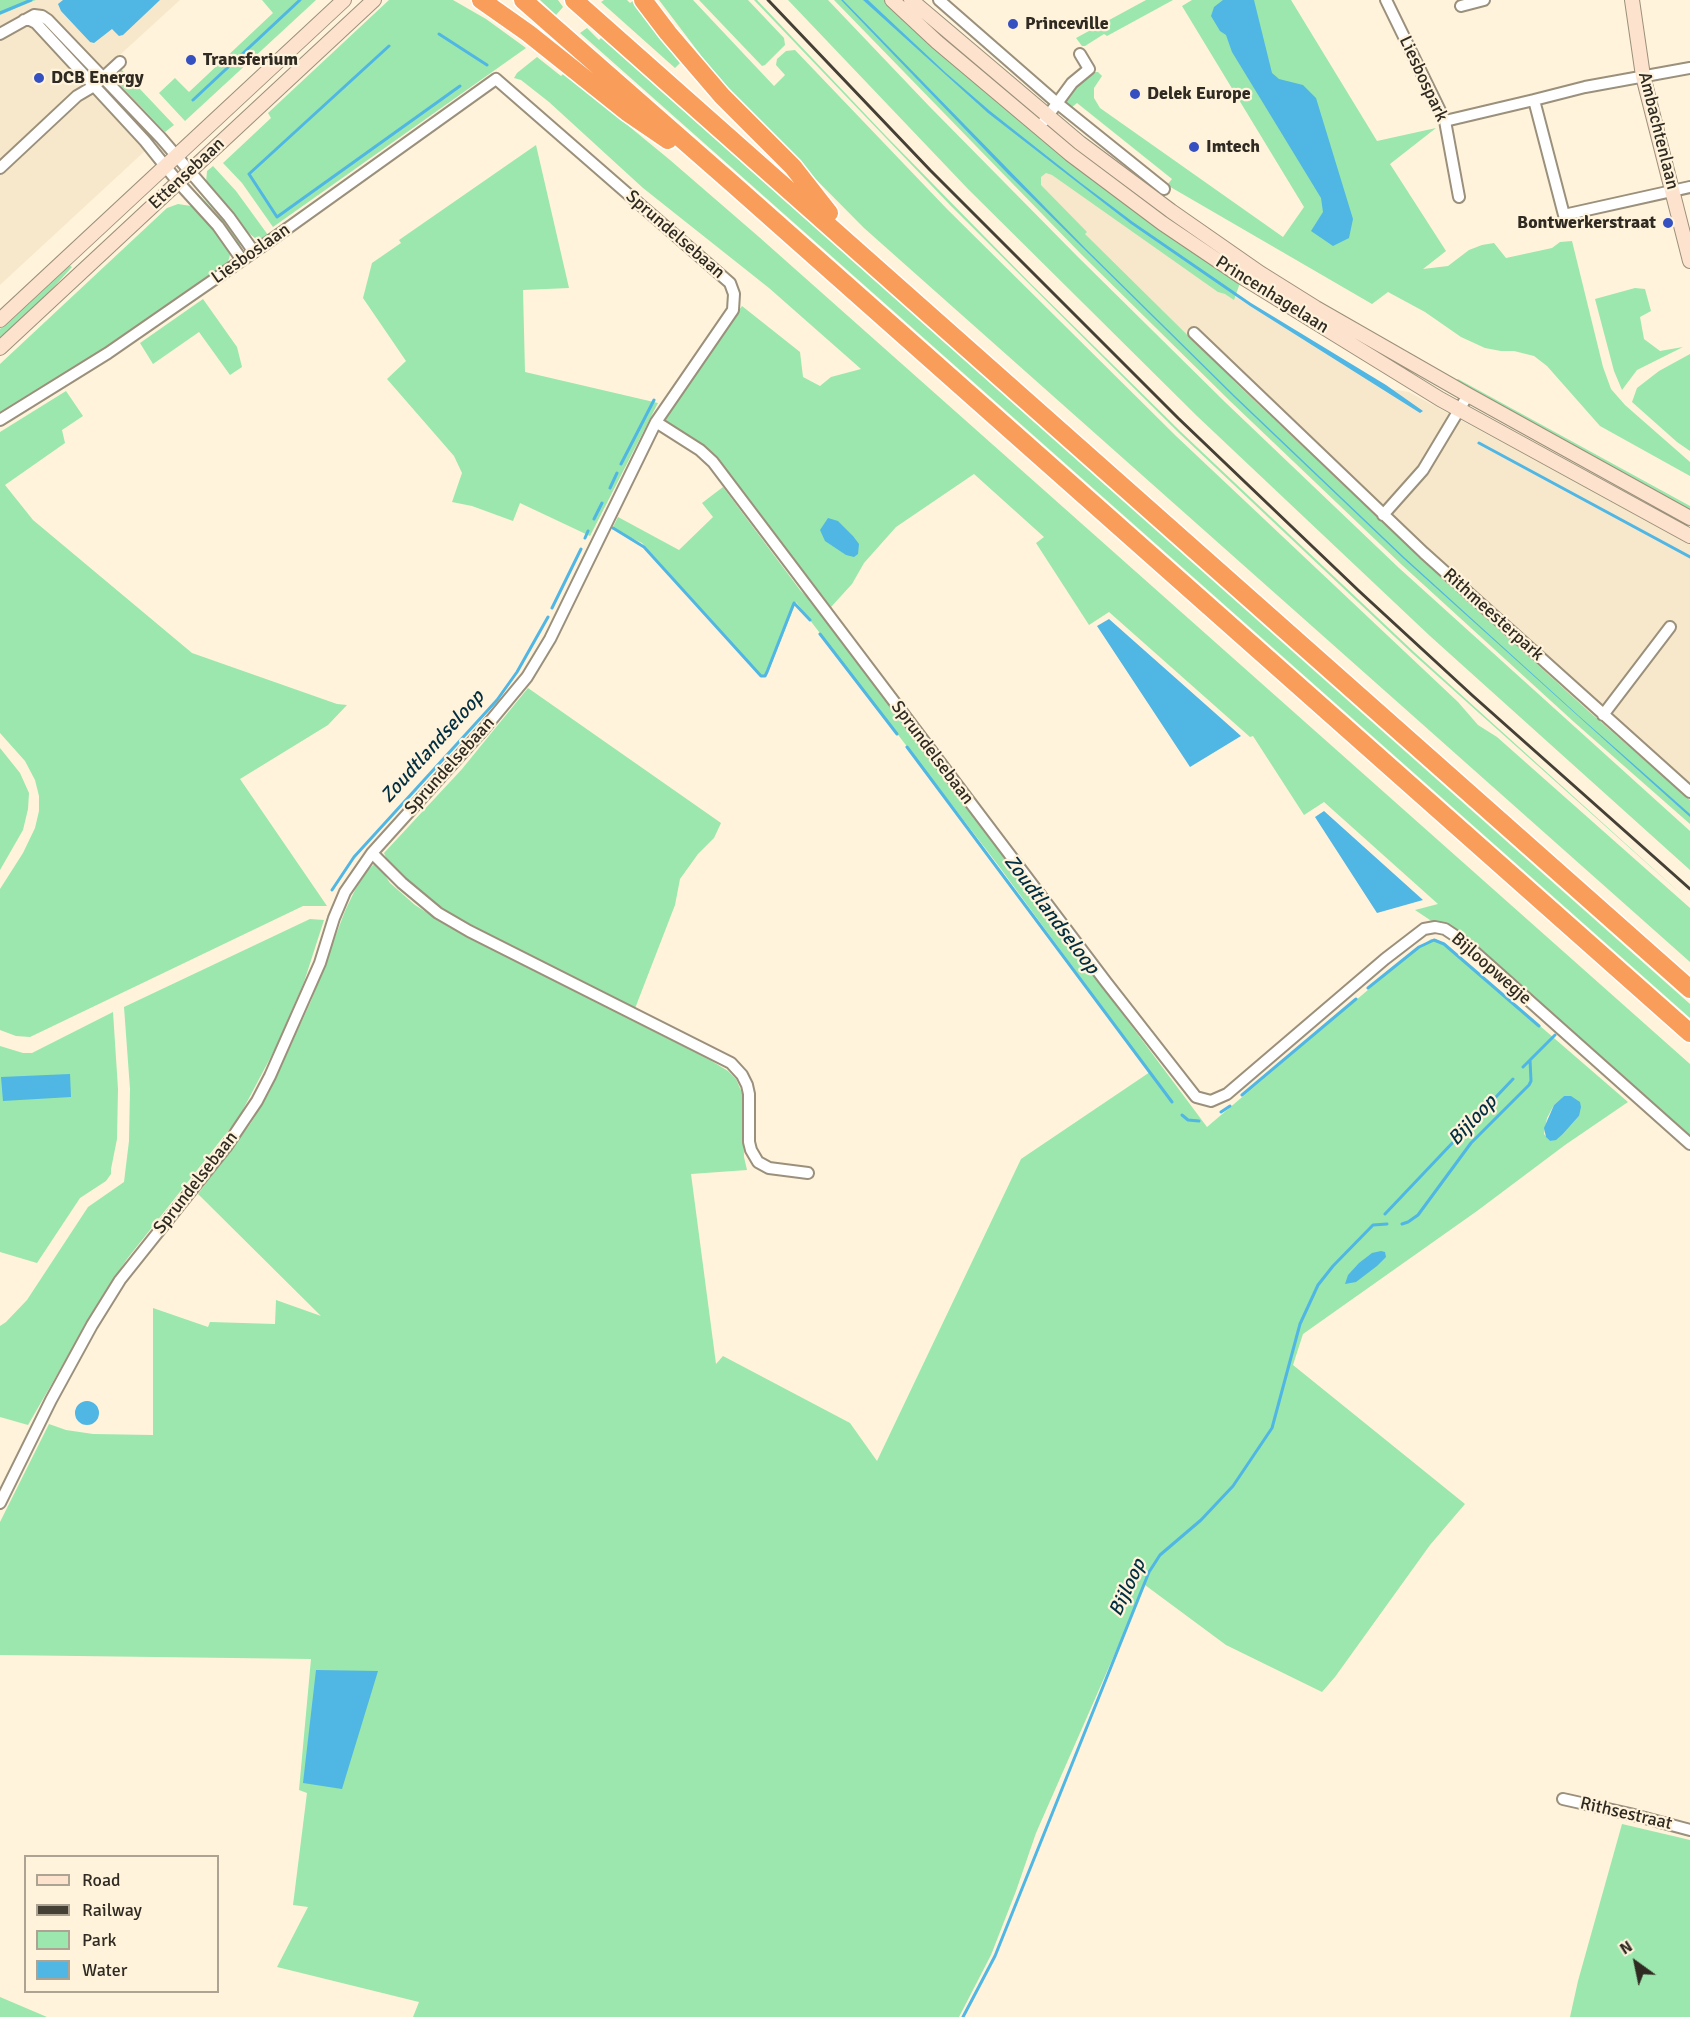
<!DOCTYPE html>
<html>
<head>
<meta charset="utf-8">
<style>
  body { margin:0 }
  #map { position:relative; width:1690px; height:2017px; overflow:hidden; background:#fff3dc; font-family:Signika,sans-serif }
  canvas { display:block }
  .legend { position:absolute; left:24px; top:1855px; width:195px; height:138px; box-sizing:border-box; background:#fff3dc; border:2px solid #aca392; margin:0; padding:8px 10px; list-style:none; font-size:18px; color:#302b22 }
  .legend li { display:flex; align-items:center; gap:12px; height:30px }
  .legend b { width:30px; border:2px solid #aca392 }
  .north { position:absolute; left:1606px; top:1933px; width:60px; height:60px; -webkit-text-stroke:4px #fff3dc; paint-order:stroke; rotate:327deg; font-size:16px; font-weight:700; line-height:24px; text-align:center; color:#302b22 }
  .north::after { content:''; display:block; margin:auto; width:21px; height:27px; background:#302b22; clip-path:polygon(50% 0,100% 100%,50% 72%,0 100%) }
</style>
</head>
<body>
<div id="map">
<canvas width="1690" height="2017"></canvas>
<ul class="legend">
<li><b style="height:8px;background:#fde2ce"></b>Road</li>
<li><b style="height:8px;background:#454035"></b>Railway</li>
<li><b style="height:16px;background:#9be7ad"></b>Park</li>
<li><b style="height:16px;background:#50b6e4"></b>Water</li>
</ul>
<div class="north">N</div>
</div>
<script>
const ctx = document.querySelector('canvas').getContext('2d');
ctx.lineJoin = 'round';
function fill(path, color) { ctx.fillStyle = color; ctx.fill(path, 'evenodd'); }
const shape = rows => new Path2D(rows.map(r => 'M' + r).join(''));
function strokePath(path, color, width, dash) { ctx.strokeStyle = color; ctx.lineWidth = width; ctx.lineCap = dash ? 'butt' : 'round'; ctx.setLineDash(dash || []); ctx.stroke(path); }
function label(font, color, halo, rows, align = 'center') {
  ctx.font = font + ' Signika,sans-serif'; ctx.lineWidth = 4.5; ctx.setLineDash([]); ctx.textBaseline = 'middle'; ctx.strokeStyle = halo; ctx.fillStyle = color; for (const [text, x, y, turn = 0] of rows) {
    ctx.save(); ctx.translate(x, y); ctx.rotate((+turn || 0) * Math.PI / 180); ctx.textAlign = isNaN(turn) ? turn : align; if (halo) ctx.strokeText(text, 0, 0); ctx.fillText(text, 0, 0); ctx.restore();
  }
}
fill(shape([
  [36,0,180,0,87,85,146,150,0,285,0,15],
  [1040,155,1177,258,1250,306,1384,388,1409,392,1690,544,1690,822,1010,172]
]), '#f8e8cb');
fill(shape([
  [0,0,36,0,0,15],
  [262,0,316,0,185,121,159,93,175,78,189,92,273,13],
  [389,0,453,0,486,19,526,48,273,227,242,183,223,163,271,118,268,113],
  [540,0,558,0,563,7,556,15],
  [604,0,627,0,630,3,633,1,680,63,675,68,601,2],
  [659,0,693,0,774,86,785,75,776,65,777,59,786,51,795,50,947,209,1176,436,1458,702,1478,725,1497,737,1690,908,1690,962,864,228,768,131,712,70],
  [699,0,748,0,784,38,785,45,765,65,762,66],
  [754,0,757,0,885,135,1030,283,1181,432,1414,652,1690,902,1412,653,1179,433,951,206],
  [788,0,828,0,929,106,1078,257,1226,403,1399,568,1690,831,1690,870,1430,636,1197,416,968,189],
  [834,0,887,0,916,28,1241,280,1234,300,1225,294,1218,292,1052,175,1046,173,1041,177,1041,185,1087,232,1085,234,1241,388,1414,552,1586,709,1690,800,1690,824,1574,722,1402,565,1230,401,1081,254],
  [1146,0,1173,0,1107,36,1104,34,1085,46,1082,46,1076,38],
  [1192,0,1291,0,1377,141,1436,128,1390,164,1446,251,1423,269,1448,266,1469,250,1482,245,1494,243,1506,258,1552,248,1560,242,1572,241,1603,367,1611,389,1625,405,1690,462,1690,476,1600,426,1547,366,1534,356,1514,351,1501,351,1485,348,1461,337,1425,312,1388,292,1372,304,1167,185,1172,179,1077,103,1071,108,1066,104,1066,100,1077,87,1094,72,1098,72,1102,76,1094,88,1094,98,1100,108,1283,237,1304,207,1182,6],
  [587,28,599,40,601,38,1690,1004,1690,1018,580,33],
  [537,57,561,76,564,73,670,160,759,237,1690,1064,1690,1138,1433,922,1415,910,1438,904,1324,802,1304,815,1253,736,1250,737,1109,612,1089,625,1036,543,1044,537,974,474,896,527,864,563,852,584,831,607,715,457,662,420,742,306,800,352,803,377,820,386,831,377,861,369,769,288,643,188,549,102,521,80,514,78,517,73],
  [121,69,174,125,165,132,116,81,117,74],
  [113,94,156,139,153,142,111,96],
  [536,145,569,288,523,290,525,372,658,403,590,536,520,503,513,521,472,506,452,502,462,473,454,456,387,379,406,361,363,298,372,263,401,243,399,240],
  [213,166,236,191,268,235,263,238,255,238,246,231,206,183,207,171],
  [198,194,220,216,241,245,237,247,197,197],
  [178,204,191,206,202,214,228,247,230,255,228,262,223,267,117,342,0,415,0,364,167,208],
  [69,265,72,267,33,310,0,340,0,329],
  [1635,288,1645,289,1651,311,1640,317,1644,339,1660,351,1683,347,1637,370,1622,390,1614,371,1595,299],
  [203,299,237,347,242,367,230,375,199,332,153,364,140,343],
  [1690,354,1690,451,1677,442,1632,402,1637,388,1659,371],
  [1458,379,1690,506,1690,513,1455,381],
  [66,391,83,416,62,430,65,443,5,485,33,520,192,653,337,704,347,705,328,725,240,779,327,906,303,906,30,1037,16,1036,0,1030,0,889,23,853,35,828,39,811,39,796,35,780,25,761,0,733,0,432],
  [723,487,800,590,816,606,844,641,1207,1127,1409,955,1431,939,1436,939,1466,962,1628,1102,1565,1145,1477,1211,1303,1334,1293,1365,1465,1504,1430,1545,1335,1677,1322,1692,1226,1645,1145,1585,1036,1833,1016,1891,991,1955,959,2017,413,2017,419,2002,277,1967,308,1907,293,1905,307,1793,299,1790,311,1659,0,1655,0,1522,49,1424,66,1430,93,1434,153,1435,153,1308,208,1327,210,1322,275,1324,276,1300,321,1316,198,1194,251,1123,269,1093,311,1001,345,911,355,890,368,870,376,862,390,883,415,905,449,927,710,1060,728,1071,736,1079,742,1093,744,1157,747,1170,691,1174,716,1364,723,1356,850,1423,877,1461,1021,1159,1150,1072,998,865,796,602,769,670,765,675,761,675,642,543,612,529,618,517,679,550,713,517,702,503],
  [1564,1096,1579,1116,1563,1134,1556,1139,1550,1141,1544,1134,1547,1118,1554,1105],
  [528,688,721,823,714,838,698,854,680,879,675,905,634,1011,453,918,426,902,389,865,384,853,462,769],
  [0,748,20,773,29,793,28,809,23,830,0,870],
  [310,919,324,920,304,982,276,1047,239,1117,127,1259,103,1295,28,1425,0,1417,0,1326,6,1322,27,1300,88,1207,124,1182,129,1141,130,1089,124,1007],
  [113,1012,118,1089,117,1139,111,1169,111,1174,106,1181,80,1198,37,1263,0,1252,0,1046,23,1053,32,1053],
  [1622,1824,1690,1840,1690,2017,1570,2017,1578,1981],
  [0,1997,47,2017,0,2017]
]), '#9be7ad');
fill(shape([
  [63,0,160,0,123,35,119,36,112,29,94,43,90,42,61,11,58,4],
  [841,0,843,0,1086,249,1235,396,1405,558,1579,716,1690,814,1690,817,1404,559,1234,397,1008,174],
  [863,0,868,0,946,73,990,111,1081,183,1133,222,1251,303,1386,385,1423,411,1420,413,1250,306,1131,224,988,113],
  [1223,0,1254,0,1272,73,1279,79,1303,85,1316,98,1353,219,1349,238,1333,246,1311,231,1323,212,1321,198,1232,52,1226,35,1220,31,1211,16,1214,7],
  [828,518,838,521,853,536,859,544,858,554,854,557,846,555,825,541,820,530],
  [1109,619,1241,736,1190,767,1097,626],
  [1324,811,1423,900,1377,913,1315,817],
  [70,1074,71,1097,3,1101,1,1077],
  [1564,1096,1571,1096,1580,1102,1581,1107,1579,1116,1563,1134,1556,1140,1550,1141,1546,1137,1544,1128,1554,1105],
  [1381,1251,1385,1252,1386,1257,1377,1266,1356,1282,1345,1284,1348,1275,1359,1263,1372,1253],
  '75 1413a12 12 0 1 1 24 0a12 12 0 1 1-24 0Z',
  [316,1670,378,1671,342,1789,303,1783]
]), '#50b6e4');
strokePath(shape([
  [0,13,31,0],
  [439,34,487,65],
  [389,46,249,174,277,217,460,86],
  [193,100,300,0],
  [1479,443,1690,557],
  [621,464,654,400],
  [610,488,617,473],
  [594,519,602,503],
  [613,528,644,547,761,676,765,676,767,672,794,603,810,620],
  [585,538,588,531],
  [552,608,581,549],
  [820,634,897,734],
  [907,747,1172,1102],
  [332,890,354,857,497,700,517,672,548,617],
  [1368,988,1419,947,1434,940,1444,944,1539,1026],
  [1523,1067,1530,1060],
  [1242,1095,1356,999],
  [1221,1112,1230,1106],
  [1182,1115,1188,1120,1199,1121],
  [1385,1214,1513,1079],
  [1402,1224,1408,1222,1418,1215,1471,1143,1529,1085,1531,1081,1530,1060,1555,1035],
  [963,2017,995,1956,1149,1572,1160,1555,1201,1520,1233,1486,1272,1428,1300,1324,1318,1285,1333,1266,1373,1225,1387,1224]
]), '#50b6e4', 3);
const street = shape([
  [939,0,1057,103,1164,189],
  [1386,0,1445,121,1459,197],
  [1461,6,1484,0],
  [24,20,30,20,36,23,145,141,178,182,218,226,242,260],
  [0,34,34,15,42,16,48,20,161,138,229,217,254,252],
  [1534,100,1585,87,1690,68],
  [1044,121,1072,83,1089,69,1080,54],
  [1445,121,1534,100,1564,215,1690,187],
  [0,168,77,96,94,86,120,62],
  [1194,333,1424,553,1690,792],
  [0,420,108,353,274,238,496,79,730,283,734,294,733,310,656,422,550,639,527,677,483,730,372,853,345,892,334,918,320,963,270,1076,257,1101,226,1147,120,1280,92,1325,51,1400,0,1503],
  [656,422,700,450,713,462,1106,982,1196,1097,1211,1101,1227,1094,1385,959,1424,929,1435,927,1445,929,1460,939,1690,1144],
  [1383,515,1423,470,1468,395],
  [1603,715,1670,627],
  [372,853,402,883,438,913,469,931,731,1063,742,1075,747,1085,749,1094,749,1142,751,1150,758,1162,769,1168,808,1173],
  [1563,1799,1630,1814,1690,1830]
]);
const secondary = shape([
  [892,0,937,42,1070,154,1162,223,1242,277,1440,399,1690,536],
  [911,0,1080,143,1171,211,1260,273,1316,308,1468,395,1690,518],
  [1632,0,1643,76,1690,261],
  [0,320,344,0],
  [0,348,374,0]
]);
const highway = shape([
  [481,0,528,33,627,112,668,140],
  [523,0,734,185,1690,1033],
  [574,0,1690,989],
  [643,0,668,33,722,96,793,167,829,213]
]);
strokePath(street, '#9b907b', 14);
strokePath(secondary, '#9b907b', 16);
strokePath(highway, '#fff', 21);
strokePath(street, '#fff', 10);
strokePath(secondary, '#fde2ce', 14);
strokePath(highway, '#f89d5a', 18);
strokePath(shape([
  [768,0,930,170,1178,418,1359,591,1473,696,1690,889]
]), '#454035', 3);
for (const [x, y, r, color] of [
  [1013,24,6,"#3550c1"],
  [191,60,6,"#3550c1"],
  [39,78,6,"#3550c1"],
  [1135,94,6,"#3550c1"],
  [1194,147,6,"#3550c1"],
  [1668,223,6,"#3550c1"]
]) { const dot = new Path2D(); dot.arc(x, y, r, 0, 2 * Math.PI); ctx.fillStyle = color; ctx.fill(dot); strokePath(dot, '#fff3dc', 2); }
label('bold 18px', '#302b22', '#fff3dc', [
  ["Princeville",1025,24],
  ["Transferium",203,60],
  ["DCB Energy",51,78],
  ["Delek Europe",1147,94],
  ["Imtech",1206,147],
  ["Bontwerkerstraat",1656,223,"right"]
], 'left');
label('18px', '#302b22', '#fff3dc', [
  ["Liesbospark",1423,79,65],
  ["Ambachtenlaan",1658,131,76],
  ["Ettensebaan",187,174,-43],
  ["Sprundelsebaan",675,235,41],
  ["Liesboslaan",251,254,-35],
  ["Princenhagelaan",1272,295,32],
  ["Rithmeesterpark",1493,615,42],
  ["Sprundelsebaan",932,753,53],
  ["Sprundelsebaan",450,766,-48],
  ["Bijloopwegje",1491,969,41],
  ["Sprundelsebaan",196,1183,-52],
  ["Rithsestraat",1626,1814,13]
]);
label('italic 20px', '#002e41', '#fff3dc', [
  ["Zoudtlandseloop",433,747,-48],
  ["Zoudtlandseloop",1051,915,53],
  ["Bijloop",1473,1121,-47],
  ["Bijloop",1128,1588,-65]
]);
</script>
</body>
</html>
